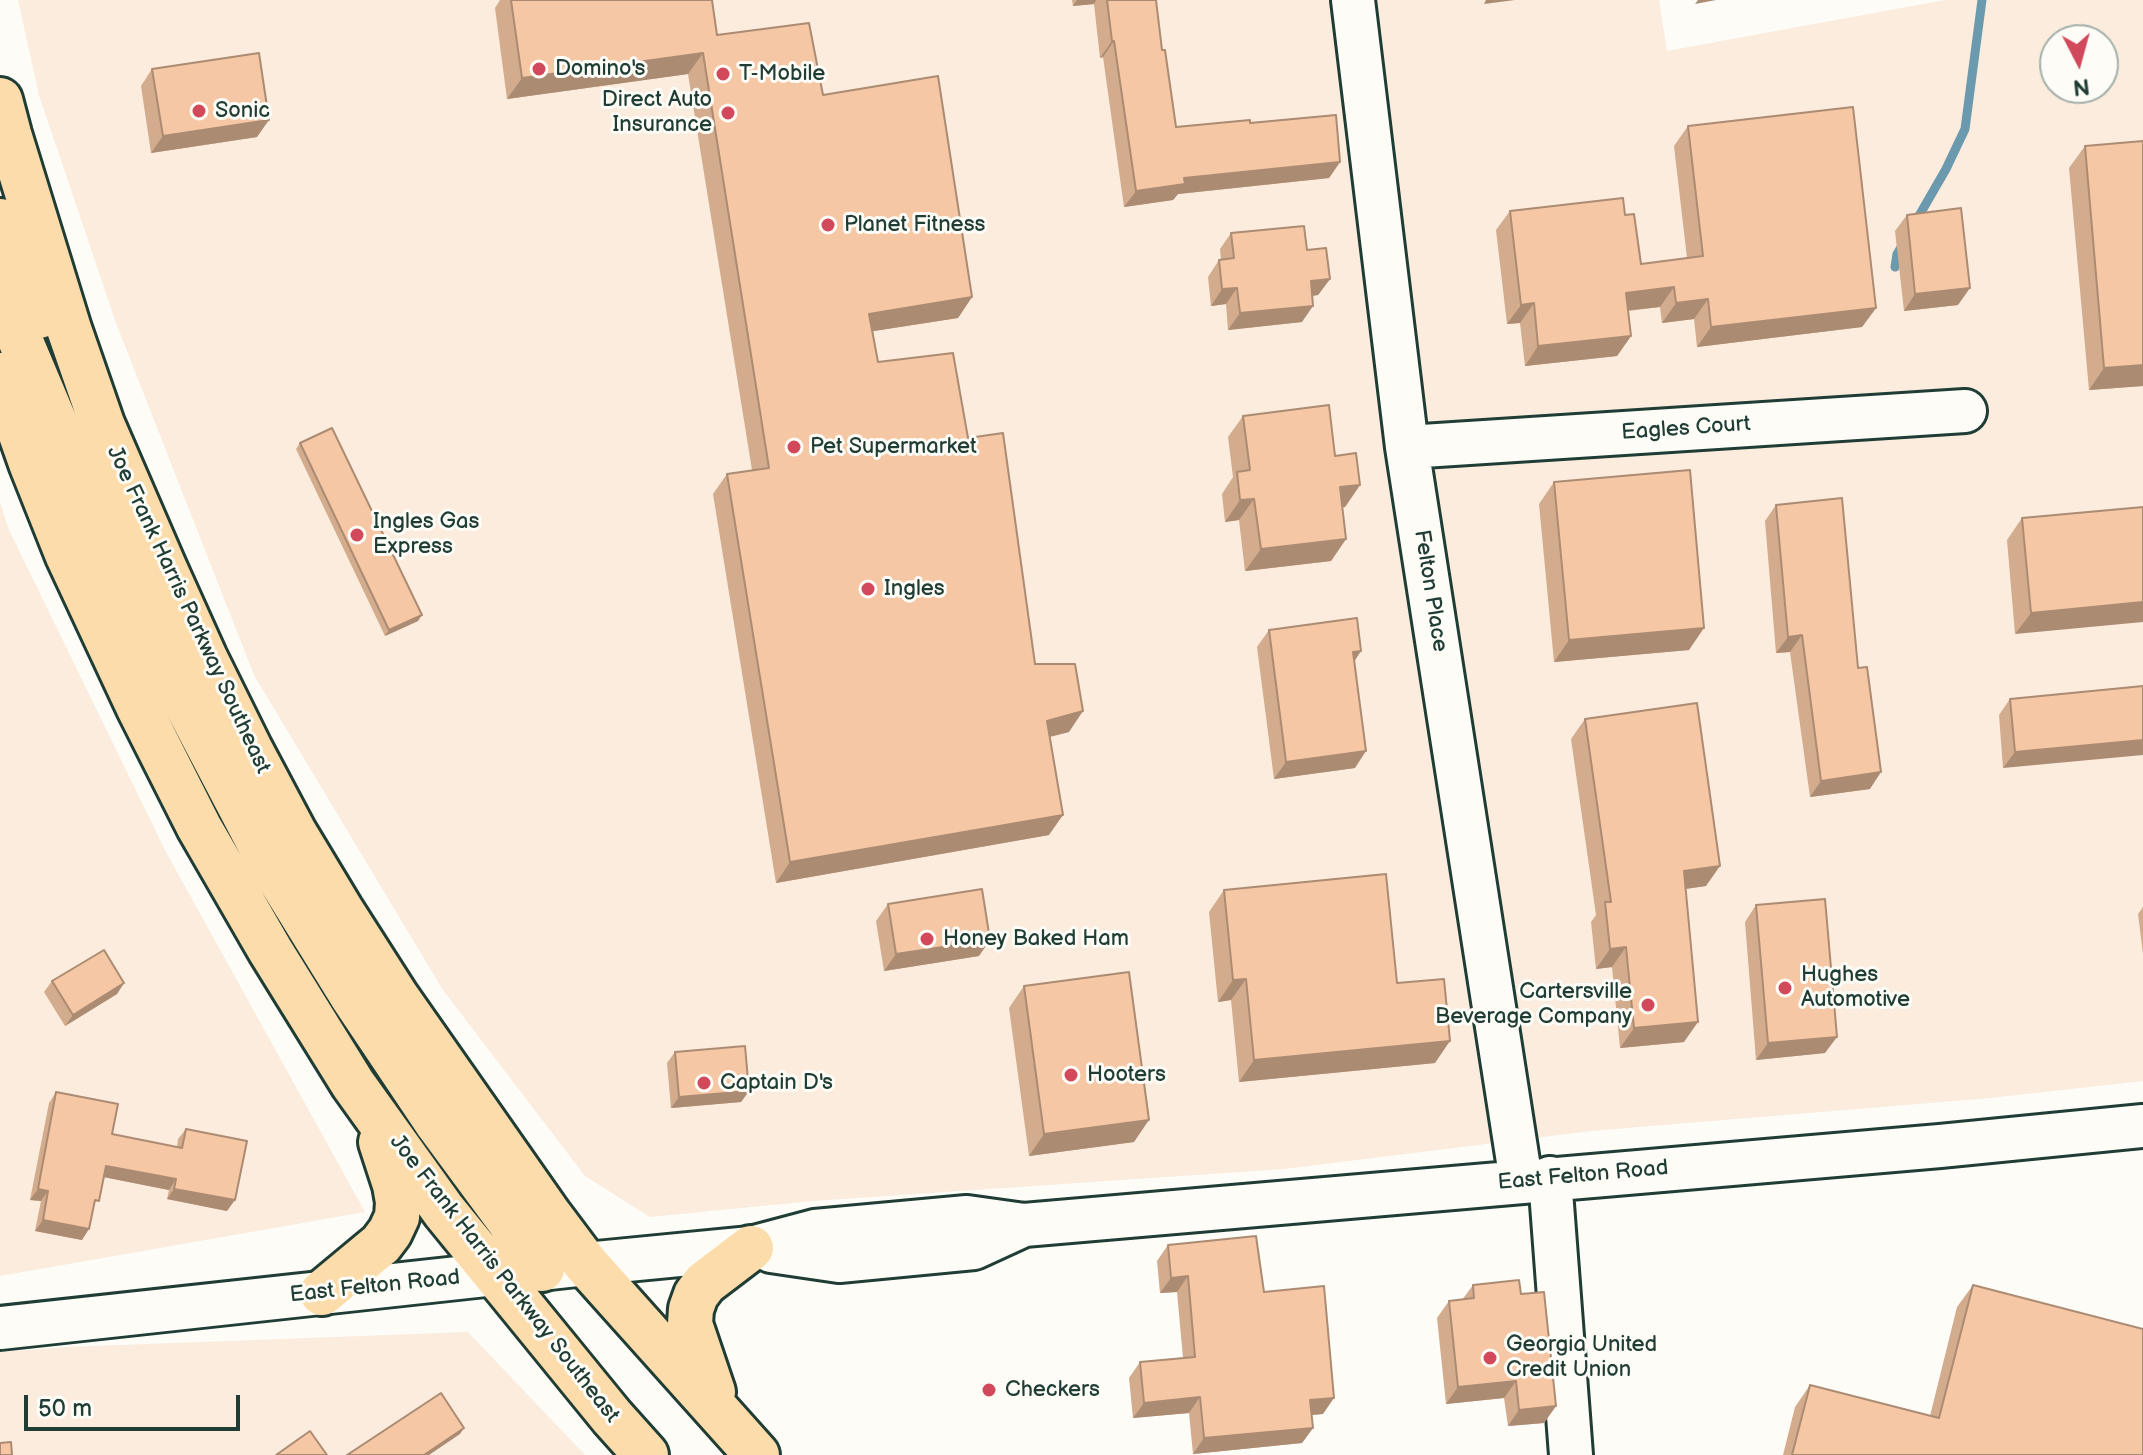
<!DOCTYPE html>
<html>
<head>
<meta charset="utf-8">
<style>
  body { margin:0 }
  #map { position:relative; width:2143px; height:1455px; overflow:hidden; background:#fdfcf7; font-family:"Balsamiq Sans",sans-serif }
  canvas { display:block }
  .north { position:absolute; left:2039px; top:24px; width:80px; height:80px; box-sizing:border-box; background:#fdfcf7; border:2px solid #a4b0a9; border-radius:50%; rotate:174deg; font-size:22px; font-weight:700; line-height:32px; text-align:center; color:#1f3d34 }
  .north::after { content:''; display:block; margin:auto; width:28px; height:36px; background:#d1495b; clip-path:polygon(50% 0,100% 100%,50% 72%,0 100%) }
  .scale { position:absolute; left:24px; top:1395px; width:216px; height:36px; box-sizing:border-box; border:4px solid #1f3d34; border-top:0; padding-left:10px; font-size:24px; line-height:28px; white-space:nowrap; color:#1f3d34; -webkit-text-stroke:6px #fdfcf7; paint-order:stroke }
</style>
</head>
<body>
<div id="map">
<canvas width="2143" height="1455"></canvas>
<div class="north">N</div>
<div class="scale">50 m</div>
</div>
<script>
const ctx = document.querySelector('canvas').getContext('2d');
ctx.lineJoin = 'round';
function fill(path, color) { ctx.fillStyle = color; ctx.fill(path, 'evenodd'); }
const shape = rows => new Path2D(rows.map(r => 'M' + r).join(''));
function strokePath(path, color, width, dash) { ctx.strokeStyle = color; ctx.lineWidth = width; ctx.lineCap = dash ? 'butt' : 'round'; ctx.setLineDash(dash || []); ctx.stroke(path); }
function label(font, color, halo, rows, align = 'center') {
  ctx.font = font + ' "Balsamiq Sans",sans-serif'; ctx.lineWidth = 6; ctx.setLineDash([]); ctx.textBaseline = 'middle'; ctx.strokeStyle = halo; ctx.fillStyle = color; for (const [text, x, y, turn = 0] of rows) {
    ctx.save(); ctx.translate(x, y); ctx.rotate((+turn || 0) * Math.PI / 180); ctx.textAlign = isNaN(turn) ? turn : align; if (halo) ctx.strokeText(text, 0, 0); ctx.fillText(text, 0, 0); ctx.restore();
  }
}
fill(shape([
  [18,0,1659,0,1667,51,1945,0,2143,0,2143,1081,1990,1098,1591,1131,1284,1169,813,1201,650,1217,585,1176,443,990,254,675,116,323,39,95],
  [2055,40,2103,40,2103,88,2055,88],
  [0,502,8,528,166,852,365,1212,0,1276],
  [468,1332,585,1455,0,1455,0,1352,67,1347]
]), '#fbecde');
strokePath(shape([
  [1916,221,1946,169,1965,129,1982,0],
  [1895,267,1897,254,1903,244]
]), '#6b99ad', 9);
const minor = shape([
  [1353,0,1407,447,1521,1181],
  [1407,447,1965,411],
  [1550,1178,1571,1455],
  [771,1251,839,1261,974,1248,1024,1225],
  [0,1328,586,1264,751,1248,815,1231,967,1217,1024,1225,1940,1146,2143,1126]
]);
const major = shape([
  [0,100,9,134,69,329,102,424,164,567,205,658,250,749,294,832,341,910,396,996,550,1216,586,1264,757,1455],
  [0,221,14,258,39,316],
  [0,292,86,496,157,648,268,860,352,996,437,1123,510,1222,542,1269],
  [0,375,31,463,68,556,138,706,199,827,270,950,353,1084,444,1211,612,1417,646,1455],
  [322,1293,381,1244,390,1232,397,1217,398,1202,395,1185,381,1142],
  [713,1392,690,1324,691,1309,696,1295,705,1283,751,1248]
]);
strokePath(minor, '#1f3d34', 48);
strokePath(major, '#1f3d34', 50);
strokePath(minor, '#fdfcf7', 42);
strokePath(major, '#fddcac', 44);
fill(shape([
  [500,0,712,0,717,35,823,95,972,297,958,318,873,331,878,362,968,438,1035,664,1069,732,1050,737,1049,835,776,883,713,494,727,474,752,470,688,74,507,99,495,8],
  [1072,0,1156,0,1162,50,1176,127,1250,123,1340,162,1329,178,1178,194,1173,200,1124,207,1103,57,1100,58,1094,4,1073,6],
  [152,69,257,137,151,153,141,86],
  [1688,126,1876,308,1862,327,1697,347,1694,319,1662,323,1660,307,1628,311,1631,336,1617,356,1525,366,1520,323,1507,324,1496,230,1510,211,1625,215,1641,264,1687,258,1674,146],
  [2085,146,2143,386,2089,390,2069,168],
  [1907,215,1958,305,1904,311,1895,231],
  [1231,233,1307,250,1330,279,1318,295,1312,296,1302,322,1228,330,1226,304,1211,306,1208,277,1219,260,1221,260,1220,249],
  [1243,416,1360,485,1345,507,1342,507,1346,539,1331,561,1245,571,1239,520,1225,522,1222,494,1233,477,1228,437],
  [300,443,418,621,385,636,296,449],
  [1554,482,1689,650,1554,662,1539,504],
  [1776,505,1870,789,1810,797,1790,652,1776,653,1765,521],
  [2143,507,2015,634,2007,540,2022,518],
  [1269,630,1354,661,1355,768,1274,779,1257,647],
  [2143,686,2003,768,1999,715,2010,699],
  [1585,719,1706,886,1686,889,1684,1042,1620,1048,1612,967,1596,969,1591,922,1596,915,1571,739],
  [1224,890,1397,983,1435,1063,1239,1082,1231,1000,1218,1002,1209,912],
  [888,904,979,956,884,971,876,921],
  [1756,905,1825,1053,1756,1060,1745,922],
  [2143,907,2143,954,2138,914],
  [52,981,124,983,117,994,65,1026,44,992],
  [1024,986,1134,1142,1029,1156,1009,1008],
  [675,1052,749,1091,741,1102,671,1108,667,1063],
  [56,1092,112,1134,177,1147,178,1139,186,1129,227,1211,167,1199,169,1190,104,1177,82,1240,35,1231,41,1201,30,1200,49,1103],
  [1168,1245,1264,1292,1323,1414,1311,1415,1313,1428,1302,1443,1193,1454,1189,1413,1133,1418,1129,1378,1140,1362,1183,1358,1177,1292,1160,1293,1157,1261],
  [1473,1285,1521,1294,1556,1406,1544,1423,1508,1426,1504,1398,1446,1404,1437,1318,1449,1301,1462,1300],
  [1973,1285,2143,1455,1783,1455,1795,1407,1810,1385,1930,1416,1957,1307]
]), '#d3ab8d');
fill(shape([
  [1077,0,1096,0,1094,4,1073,6],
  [1486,0,1515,0,1484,4],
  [1698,0,1716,0,1695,4],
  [1112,41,1114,41,1103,57,1100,58],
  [703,53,688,74,507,99,522,78],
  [269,120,257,137,151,153,163,136],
  [1340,162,1329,178,1178,194,1173,200,1124,207,1136,191,1184,178],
  [1330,279,1318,295,1299,297,1311,281],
  [1674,287,1660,307,1612,312,1626,293],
  [1237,288,1226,304,1211,306,1222,289],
  [1970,288,1958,305,1904,311,1915,294],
  [972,297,958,318,855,334,869,314],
  [1708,299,1694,319,1662,323,1676,303],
  [1534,303,1520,323,1507,324,1521,305],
  [1313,306,1302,322,1228,330,1240,313],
  [1876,308,1862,327,1697,347,1711,327],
  [1631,336,1617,356,1525,366,1538,346],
  [2143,365,2143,386,2089,390,2104,368],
  [1360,485,1345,507,1325,509,1340,487],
  [1254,499,1239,520,1225,522,1240,500],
  [1346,539,1331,561,1245,571,1261,549],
  [2143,602,2143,622,2015,634,2031,613],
  [422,615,418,621,385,636,389,630],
  [1704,628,1689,650,1554,662,1569,640],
  [1802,635,1790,652,1776,653,1788,637],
  [1361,651,1350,668,1353,652],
  [1083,711,1069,732,1032,741,1047,721],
  [2143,740,2143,755,2003,768,2015,752],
  [1366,751,1355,768,1274,779,1286,762],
  [1881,772,1870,789,1810,797,1821,781],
  [1063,815,1049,835,776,883,790,862],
  [1720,866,1706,886,1670,891,1684,871],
  [990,940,979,956,884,971,896,954],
  [1626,947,1612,967,1596,969,1610,949],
  [1246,979,1231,1000,1218,1002,1233,980],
  [124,983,117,994,65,1026,73,1015],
  [1698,1022,1684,1042,1620,1048,1634,1028],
  [1837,1037,1825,1053,1756,1060,1768,1043],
  [1450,1041,1435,1063,1239,1082,1254,1060],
  [749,1091,741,1102,671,1108,679,1097],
  [1149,1120,1134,1142,1029,1156,1044,1134],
  [106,1166,176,1179,169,1190,98,1176],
  [38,1189,48,1191,41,1201,30,1200],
  [174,1189,235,1200,227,1211,167,1199],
  [43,1220,89,1229,82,1240,35,1231],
  [1188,1276,1177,1292,1160,1293,1171,1278],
  [1516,1381,1504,1398,1446,1404,1458,1387],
  [1200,1397,1189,1413,1133,1418,1144,1403],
  [1334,1398,1323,1414,1299,1416,1310,1400],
  [1556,1406,1544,1423,1508,1426,1519,1410],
  [464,1428,460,1434,429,1455,424,1455],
  [1313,1428,1302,1443,1193,1454,1204,1438]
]), '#ac8b73');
const building = shape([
  [511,0,712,0,717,35,809,23,823,95,938,76,972,297,869,314,878,362,953,353,968,438,1003,433,1035,664,1075,664,1083,711,1047,721,1063,815,790,862,727,474,769,468,703,53,522,78,511,0],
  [1107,0,1156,0,1162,50,1165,50,1176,127,1250,120,1250,123,1336,115,1340,162,1184,178,1185,184,1136,191,1114,41,1112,41,1107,0],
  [259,53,269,120,163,136,152,69,259,53],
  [1853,107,1876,308,1711,327,1708,299,1676,303,1674,287,1626,293,1631,336,1538,346,1534,303,1521,305,1510,211,1623,198,1625,215,1634,214,1641,264,1703,256,1688,126,1853,107],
  [2143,141,2143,365,2104,368,2085,146,2143,141],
  [1961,208,1970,288,1915,294,1907,215,1961,208],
  [1304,226,1307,250,1326,248,1330,279,1311,281,1313,306,1240,313,1237,288,1222,289,1219,260,1234,258,1231,233,1304,226],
  [1329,405,1335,456,1356,453,1360,485,1340,487,1346,539,1261,549,1254,499,1240,500,1237,472,1250,470,1243,416,1329,405],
  [332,428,422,615,389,630,300,443,332,428],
  [1690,470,1704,628,1569,640,1554,482,1690,470],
  [1842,498,1858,668,1867,667,1881,772,1821,781,1802,635,1788,637,1776,505,1842,498],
  [2143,507,2143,602,2031,613,2022,518,2143,507],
  [1357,618,1361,651,1353,652,1366,751,1286,762,1269,630,1357,618],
  [2143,686,2143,740,2015,752,2010,699,2143,686],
  [1697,703,1720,866,1684,871,1698,1022,1634,1028,1626,947,1610,949,1605,902,1611,902,1585,719,1697,703],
  [1386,874,1397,983,1444,979,1450,1041,1254,1060,1246,979,1233,980,1224,890,1386,874],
  [982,889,990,940,896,954,888,904,982,889],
  [1825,899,1837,1037,1768,1043,1756,905,1825,899],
  [104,950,124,983,73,1015,52,981,104,950],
  [1129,972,1149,1120,1044,1134,1024,986,1129,972],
  [745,1046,749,1091,679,1097,675,1052,745,1046],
  [56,1092,118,1104,112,1134,182,1148,186,1129,247,1141,235,1200,174,1189,176,1179,106,1166,99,1201,95,1200,89,1229,43,1220,48,1191,38,1189,56,1092],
  [1256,1236,1264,1292,1324,1286,1334,1398,1310,1400,1313,1428,1204,1438,1200,1397,1144,1403,1140,1362,1195,1357,1188,1276,1171,1278,1168,1245,1256,1236],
  [1519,1280,1521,1294,1544,1292,1556,1406,1519,1410,1516,1381,1458,1387,1449,1301,1474,1298,1473,1285,1519,1280],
  [1973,1285,2143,1329,2143,1455,1792,1455,1810,1385,1939,1418,1973,1285],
  [441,1393,464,1428,424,1455,347,1455,441,1393],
  [310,1431,327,1455,276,1455,310,1431],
  [11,1442,12,1455,0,1455,0,1443,11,1442]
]);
fill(building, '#f5c7a4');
strokePath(building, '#ac8b73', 2);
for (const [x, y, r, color] of [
  [539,69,8,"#d1495b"],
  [723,74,8,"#d1495b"],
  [199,111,8,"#d1495b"],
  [728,113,8,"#d1495b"],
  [828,225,8,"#d1495b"],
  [794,447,8,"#d1495b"],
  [357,535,8,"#d1495b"],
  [868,589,8,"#d1495b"],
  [927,939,8,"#d1495b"],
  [1785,988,8,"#d1495b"],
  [1648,1005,8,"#d1495b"],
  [1071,1075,8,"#d1495b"],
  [704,1083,8,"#d1495b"],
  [1490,1358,8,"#d1495b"],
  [989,1390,8,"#d1495b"]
]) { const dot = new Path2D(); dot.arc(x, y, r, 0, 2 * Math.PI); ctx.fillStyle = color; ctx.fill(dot); strokePath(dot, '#fdfcf7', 3); }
label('22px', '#1f3d34', '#fdfcf7', [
  ["Domino's",555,69],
  ["T-Mobile",739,74],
  ["Direct Auto",712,100,"right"],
  ["Insurance",712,125,"right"],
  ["Sonic",215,111],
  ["Planet Fitness",844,225],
  ["Pet Supermarket",810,447],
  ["Ingles Gas",373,522],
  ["Express",373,547],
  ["Ingles",884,589],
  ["Honey Baked Ham",943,939],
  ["Hughes",1801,975],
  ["Automotive",1801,1000],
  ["Cartersville",1632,992,"right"],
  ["Beverage Company",1632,1017,"right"],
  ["Hooters",1087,1075],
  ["Captain D's",720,1083],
  ["Georgia United",1506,1345],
  ["Credit Union",1506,1370],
  ["Checkers",1005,1390]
], 'left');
label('22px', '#1f3d34', '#fdfcf7', [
  ["Eagles Court",1686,429,-4],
  ["Felton Place",1430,591,81],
  ["Joe Frank Harris Parkway Southeast",188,610,65],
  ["East Felton Road",1583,1176,-5],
  ["Joe Frank Harris Parkway Southeast",504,1279,52],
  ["East Felton Road",375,1287,-6]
]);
</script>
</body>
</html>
